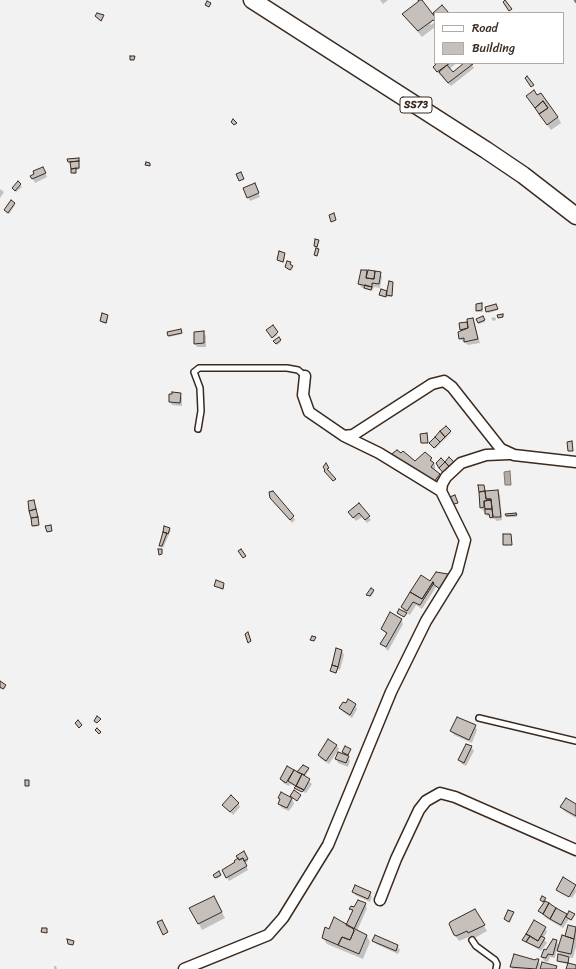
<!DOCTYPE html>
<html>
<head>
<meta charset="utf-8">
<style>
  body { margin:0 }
  #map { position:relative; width:576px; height:969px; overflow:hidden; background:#f3f2f2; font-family:Sriracha,sans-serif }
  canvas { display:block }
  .legend { position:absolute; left:434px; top:12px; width:130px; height:52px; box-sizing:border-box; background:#fff; border:1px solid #b1aaa5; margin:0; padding:5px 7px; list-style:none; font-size:12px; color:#3b2a1e }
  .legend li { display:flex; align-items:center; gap:8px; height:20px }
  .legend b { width:20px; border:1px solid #b1aaa5 }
</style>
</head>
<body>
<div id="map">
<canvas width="576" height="969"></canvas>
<ul class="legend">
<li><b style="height:5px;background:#fff"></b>Road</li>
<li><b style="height:11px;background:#c6c0bd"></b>Building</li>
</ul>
</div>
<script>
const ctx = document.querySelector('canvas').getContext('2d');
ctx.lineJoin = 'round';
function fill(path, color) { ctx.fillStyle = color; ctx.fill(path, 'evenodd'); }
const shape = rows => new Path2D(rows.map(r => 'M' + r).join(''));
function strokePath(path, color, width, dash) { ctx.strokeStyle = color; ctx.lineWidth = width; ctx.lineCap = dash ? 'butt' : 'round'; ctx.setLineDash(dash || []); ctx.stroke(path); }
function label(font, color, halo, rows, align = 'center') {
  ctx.font = font + ' Sriracha,sans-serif'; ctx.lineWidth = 3; ctx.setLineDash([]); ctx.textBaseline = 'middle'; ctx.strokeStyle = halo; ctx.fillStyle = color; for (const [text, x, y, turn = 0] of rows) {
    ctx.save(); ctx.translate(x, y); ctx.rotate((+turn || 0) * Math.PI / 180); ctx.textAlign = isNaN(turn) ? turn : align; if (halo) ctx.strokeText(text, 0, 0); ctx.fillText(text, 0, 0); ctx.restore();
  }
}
const water = shape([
  [510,471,511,485,505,485,504,472,510,471]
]);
fill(water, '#b2aba7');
strokePath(water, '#827770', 1);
fill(shape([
  [380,0,388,0,383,4],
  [418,0,420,0,435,19,430,24,431,25,435,22,435,27,422,37,403,15,419,2],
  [97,14,103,16,102,22,97,18],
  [439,63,457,63,449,69,452,73,466,63,471,63,474,68,451,86,436,71],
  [531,102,558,117,561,123,551,130],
  [79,161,80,169,76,170,76,174,73,174,71,163,69,162],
  [45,172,47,177,35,183,32,177],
  [18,183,22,187,16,192,14,190],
  [256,188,260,197,250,201,244,189],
  [0,189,4,192,0,198],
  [14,204,15,205,9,214,6,212],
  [318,241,318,249,319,251,317,257,315,255,317,248,315,246],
  [285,254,284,263,279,261,278,260],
  [290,262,293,268,291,271,286,267],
  [362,271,380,273,382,277,380,288,374,287,372,291,362,288,359,284],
  [392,283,392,297,381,296,380,295,388,292],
  [481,304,483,312,478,312,477,311],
  [497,307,498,310,488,313,487,311],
  [108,315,107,324,102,323,101,321],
  [495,317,496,320,493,321,491,318],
  [483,318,485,322,479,324,477,320],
  [473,319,480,343,468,345,460,339,461,329,467,323,469,327],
  [272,327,278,335,273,338,268,332],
  [181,332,182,334,169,337,169,336],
  [203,332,206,336,206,347,197,347,195,343],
  [279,338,281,342,277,345,275,341],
  [180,394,182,398,182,406,172,405,170,401],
  [446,427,451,433,435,449,431,444],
  [397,451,407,455,415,463,431,459,435,465,435,472,443,481,436,488],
  [484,486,485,493,498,491,500,495,502,520,496,521,495,519,492,519,491,515,487,516,486,511,484,512,481,508,480,493],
  [34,501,39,526,34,527,33,526],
  [274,502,293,517,295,520,292,523],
  [359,505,371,520,367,523,362,517,356,521,352,516],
  [516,514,517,517,507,517,506,516],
  [165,528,171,530,163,548,160,546],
  [437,573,448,575,451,581,444,594,436,587,422,609,416,605,410,615,404,611,402,607,431,582],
  [224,583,223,590,216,586],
  [373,591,374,592,371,597,368,595],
  [401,620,403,624,388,651,382,644,387,635,382,629],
  [342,651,344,655,340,670,338,669,336,674,332,672,331,671],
  [0,683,6,687,4,690,1,688,0,690],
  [355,705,357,709,352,718,343,712,340,708],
  [475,726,477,730,472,743,454,735,451,731],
  [336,745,339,749,329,764,321,759,319,756],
  [471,747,474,751,466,766,462,764,459,760],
  [350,750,348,757,350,761,348,767,338,763,336,759,345,756,343,752],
  [288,767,299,774,308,768,309,770,304,777,312,784,306,793,296,789,296,787,290,784,289,786,283,783,281,779],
  [292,798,294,804,289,811,282,808,279,804],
  [238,803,240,807,233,815,223,805],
  [576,805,576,818,564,811,562,807],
  [244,852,248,861,245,863,248,870,229,881,223,871,237,863],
  [219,872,221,876,217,879,215,875],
  [575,885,576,892,572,898,559,890,559,893,571,900,560,894,557,890],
  [353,891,370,893,372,897,370,902,355,895],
  [545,899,545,902,567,916,574,915,572,921,569,919,563,928,546,918,539,911,544,903,541,900],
  [217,903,225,918,202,930,191,908],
  [365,904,367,908,357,931,367,936,370,942,363,959,327,944,323,938,329,930,346,926,353,913,351,909],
  [474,910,487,931,473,939,471,936,459,941,455,935],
  [513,913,510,923,506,921,505,919],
  [569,926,576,928,576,947,573,958,568,957,568,964,559,962,558,961,561,956,557,949,555,958,550,957,548,962,544,961,542,957,556,941,560,947,566,937],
  [545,928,547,932,543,938,547,943,541,951,524,941,523,940],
  [374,941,397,946,400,950,398,954,376,944],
  [514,956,536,962,538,960,540,964,539,969,512,969],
  [54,966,56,966,57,969,54,969]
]), '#0003');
strokePath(shape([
  [575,0,576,2]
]), '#827770', 2.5);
const building = shape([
  [418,0,422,0,435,17,435,21,433,20,418,31,402,14,419,1,418,0],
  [505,0,512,9,509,11,503,2,505,0],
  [207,1,211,3,209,7,205,5,207,1],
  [442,5,449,13,435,13,435,16,433,13,442,5],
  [97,13,104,15,101,21,95,16,97,13],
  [130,56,135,56,134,60,130,60,130,56],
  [437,63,450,63,437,72,433,67,437,63],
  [464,63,473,64,448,83,439,72,447,65,453,72,464,63],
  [527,76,534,85,531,87,525,78,527,76],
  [534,90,537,95,541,93,558,117,547,125,539,114,548,108,543,101,535,108,526,96,534,90],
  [543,101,548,108,539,114,535,108,543,101],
  [233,119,237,123,234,125,231,122,233,119],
  [79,158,79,161,68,162,67,159,79,158],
  [79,161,79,168,71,169,70,162,79,161],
  [146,162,150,163,150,166,145,165,146,162],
  [43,167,46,173,32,179,30,176,34,174,33,171,43,167],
  [76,168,76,173,71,173,71,169,76,168],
  [241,172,244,179,239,181,236,174,241,172],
  [18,181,21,184,15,191,12,188,18,181],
  [255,183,259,193,247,198,243,188,255,183],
  [11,200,15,203,8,213,4,210,11,200],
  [334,213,336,220,331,222,329,215,334,213],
  [315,239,319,240,317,247,314,246,315,239],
  [316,248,319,249,317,256,314,255,316,248],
  [279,251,285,253,283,262,277,260,279,251],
  [287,261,291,262,290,264,293,266,290,270,285,267,287,261],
  [361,270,367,270,366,278,374,279,375,271,381,272,379,284,372,283,372,287,358,284,361,270],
  [368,270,375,271,374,279,366,278,368,270],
  [389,281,393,282,392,296,386,295,389,281],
  [365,285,372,287,371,290,364,288,365,285],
  [381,289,387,291,386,297,379,295,381,289],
  [482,303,482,310,476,311,476,304,482,303],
  [496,304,498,309,486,312,485,307,496,304],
  [102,313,108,315,106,323,100,321,102,313],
  [503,314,503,317,498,318,497,315,503,314],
  [483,316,485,320,478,323,476,319,483,316],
  [473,318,478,339,464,342,464,338,459,339,458,332,468,328,467,319,473,318],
  [467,322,468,328,460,330,459,323,467,322],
  [273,325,278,332,272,338,266,330,273,325],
  [181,329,182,333,168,336,167,332,181,329],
  [204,331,204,343,194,344,194,332,204,331],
  [279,337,281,340,276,344,273,341,279,337],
  [172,392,181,393,180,403,169,402,169,394,172,394,172,392],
  [446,426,451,431,445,437,440,431,446,426],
  [440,431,445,437,440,442,435,437,440,431],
  [427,433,428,443,421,443,420,434,427,433],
  [435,437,440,442,434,448,429,443,435,437],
  [572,441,573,451,568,451,567,442,572,441],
  [397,450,401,453,403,451,415,461,425,452,432,458,430,460,434,463,431,467,440,474,433,483,389,456,397,450],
  [449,457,456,464,451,468,445,462,449,457],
  [441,458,445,462,439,468,436,463,441,458],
  [445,462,452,470,446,476,439,468,445,462],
  [326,463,329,468,327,469,336,479,333,481,324,471,325,470,323,467,326,463],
  [478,485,484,485,485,491,479,492,478,485],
  [498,490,501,517,493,517,491,499,486,499,485,491,498,490],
  [273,491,294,516,290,520,270,498,269,492,273,491],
  [485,491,486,499,491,499,491,500,484,501,484,507,480,508,479,492,485,491],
  [455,495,458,503,450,505,447,498,455,495],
  [34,500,36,509,29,511,28,501,34,500],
  [491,500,492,509,485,509,484,501,491,500],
  [359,503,370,516,365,520,359,513,353,518,348,512,359,503],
  [36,509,38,517,31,518,29,511,36,509],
  [485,509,492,509,493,517,490,518,489,514,485,514,485,509],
  [516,513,517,515,506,516,505,514,516,513],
  [38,517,39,525,32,526,31,518,38,517],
  [51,525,52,531,47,532,45,526,51,525],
  [164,526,170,528,168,534,163,532,164,526],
  [163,532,167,533,162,546,159,546,163,532],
  [503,534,511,534,512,545,503,545,503,534],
  [158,549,162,549,162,554,159,555,158,549],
  [241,549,246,556,243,558,238,551,241,549],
  [436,572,448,574,440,589,433,584,433,582,422,599,410,592,421,575,430,581,436,572],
  [216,580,224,583,223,589,214,586,216,580],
  [433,582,434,583,420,605,413,602,407,611,401,607,410,592,422,599,433,582],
  [371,588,374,590,370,596,366,595,371,588],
  [399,609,407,613,404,617,397,613,399,609],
  [390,612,402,619,386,647,380,644,387,633,381,629,390,612],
  [248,632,251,641,248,643,245,634,248,632],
  [312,636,316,637,314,641,310,640,312,636],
  [336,648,342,650,338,667,332,665,336,648],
  [332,665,338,667,336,673,330,671,332,665],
  [0,681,6,685,3,689,0,687,0,681],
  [348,699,356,704,350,715,339,708,343,702,346,703,348,699],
  [97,716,101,719,97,723,94,721,97,716],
  [457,717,476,725,469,740,450,731,457,717],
  [78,720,82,725,79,728,75,723,78,720],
  [97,728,101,732,99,734,95,730,97,728],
  [328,739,337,745,326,761,318,755,328,739],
  [466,744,472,746,464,763,458,760,466,744],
  [345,746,351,749,348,755,342,752,345,746],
  [338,752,349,756,346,763,335,759,338,752],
  [303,765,309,768,304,775,297,772,303,765],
  [287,766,294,770,286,783,280,779,287,766],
  [294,770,302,774,296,786,288,781,294,770],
  [302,774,310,779,304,790,296,786,302,774],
  [25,780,29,780,29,786,25,786,25,780],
  [296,786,304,790,302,792,294,788,296,786],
  [294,790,301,795,297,801,290,796,294,790],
  [281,792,292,798,287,808,278,804,280,799,278,798,281,792],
  [231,795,239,803,230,812,222,805,231,795],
  [566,798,576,804,576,816,560,807,566,798],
  [244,851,248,859,244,861,243,858,239,860,236,856,244,851],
  [238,858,239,860,243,858,247,866,226,878,222,870,235,862,234,861,238,858],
  [219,871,221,875,215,878,213,875,219,871],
  [563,877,576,885,569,897,556,890,563,877],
  [355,885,371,892,368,899,352,892,355,885],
  [214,896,222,912,198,924,189,908,214,896],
  [542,896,546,898,543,902,540,900,542,896],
  [358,900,366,903,354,929,346,925,353,910,349,909,351,906,354,907,358,900],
  [545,901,549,903,543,914,538,911,545,901],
  [549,903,556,908,550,919,543,914,549,903],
  [556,908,567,914,561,925,550,919,556,908],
  [475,909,485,925,468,933,467,931,456,936,454,935,449,924,450,922,475,909],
  [508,910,514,912,509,922,504,919,508,910],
  [569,911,575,914,571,920,566,917,569,911],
  [334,917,353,928,354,931,350,940,342,937,338,945,322,938,325,927,329,929,334,917],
  [162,920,168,932,163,935,157,922,162,920],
  [534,920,546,927,538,941,526,934,534,920],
  [568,925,576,927,574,939,565,936,568,925],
  [42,928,47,928,47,933,41,932,42,928],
  [353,928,367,935,359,954,338,945,342,937,350,940,354,931,353,928],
  [526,934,530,936,526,942,522,940,526,934],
  [375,935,398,945,396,951,372,941,375,935],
  [562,935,574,939,571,954,557,951,562,935],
  [530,936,538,941,541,936,545,938,539,948,526,942,530,936],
  [67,939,74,941,73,945,68,944,67,939],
  [553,939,557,940,553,955,548,954,546,958,541,957,544,949,546,950,553,939],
  [514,954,535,960,536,959,539,959,536,969,510,967,514,954],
  [558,954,569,957,568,963,557,961,558,954],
  [542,962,557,966,556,969,540,969,542,962],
  [568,963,576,965,576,969,566,969,568,963]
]);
fill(building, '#c6c0bd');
strokePath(building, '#3b2a1e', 1);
const lane = shape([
  [198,429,201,411,200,388,194,372,199,368,287,368,298,370,305,376],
  [479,718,576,741],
  [472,940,476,946,495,960,497,964,496,969]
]);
const street = shape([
  [305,376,303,395,309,412,344,436,353,435,432,384,444,381,452,387,501,449,514,455,576,462],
  [441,491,442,484,446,477,461,463,486,455,509,454],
  [380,900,396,859,419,810,426,801,440,793,455,797,576,850],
  [184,969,268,935,283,918,328,845,391,692,426,621,457,571,465,540,441,491,379,453,344,436]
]);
const primary = shape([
  [252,0,486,150,523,175,576,216]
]);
strokePath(lane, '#3b2a1e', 8);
strokePath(street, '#3b2a1e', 13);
strokePath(primary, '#3b2a1e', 19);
strokePath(lane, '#fff', 5);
strokePath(street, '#fff', 10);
strokePath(primary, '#fff', 16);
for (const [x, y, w] of [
  [416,105,32]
]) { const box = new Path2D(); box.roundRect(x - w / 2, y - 8, w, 16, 3); ctx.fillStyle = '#fff'; ctx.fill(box); strokePath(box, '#3b2a1e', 1); }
label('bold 10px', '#3b2a1e', null, [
  ["SS73",416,105]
]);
</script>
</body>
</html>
